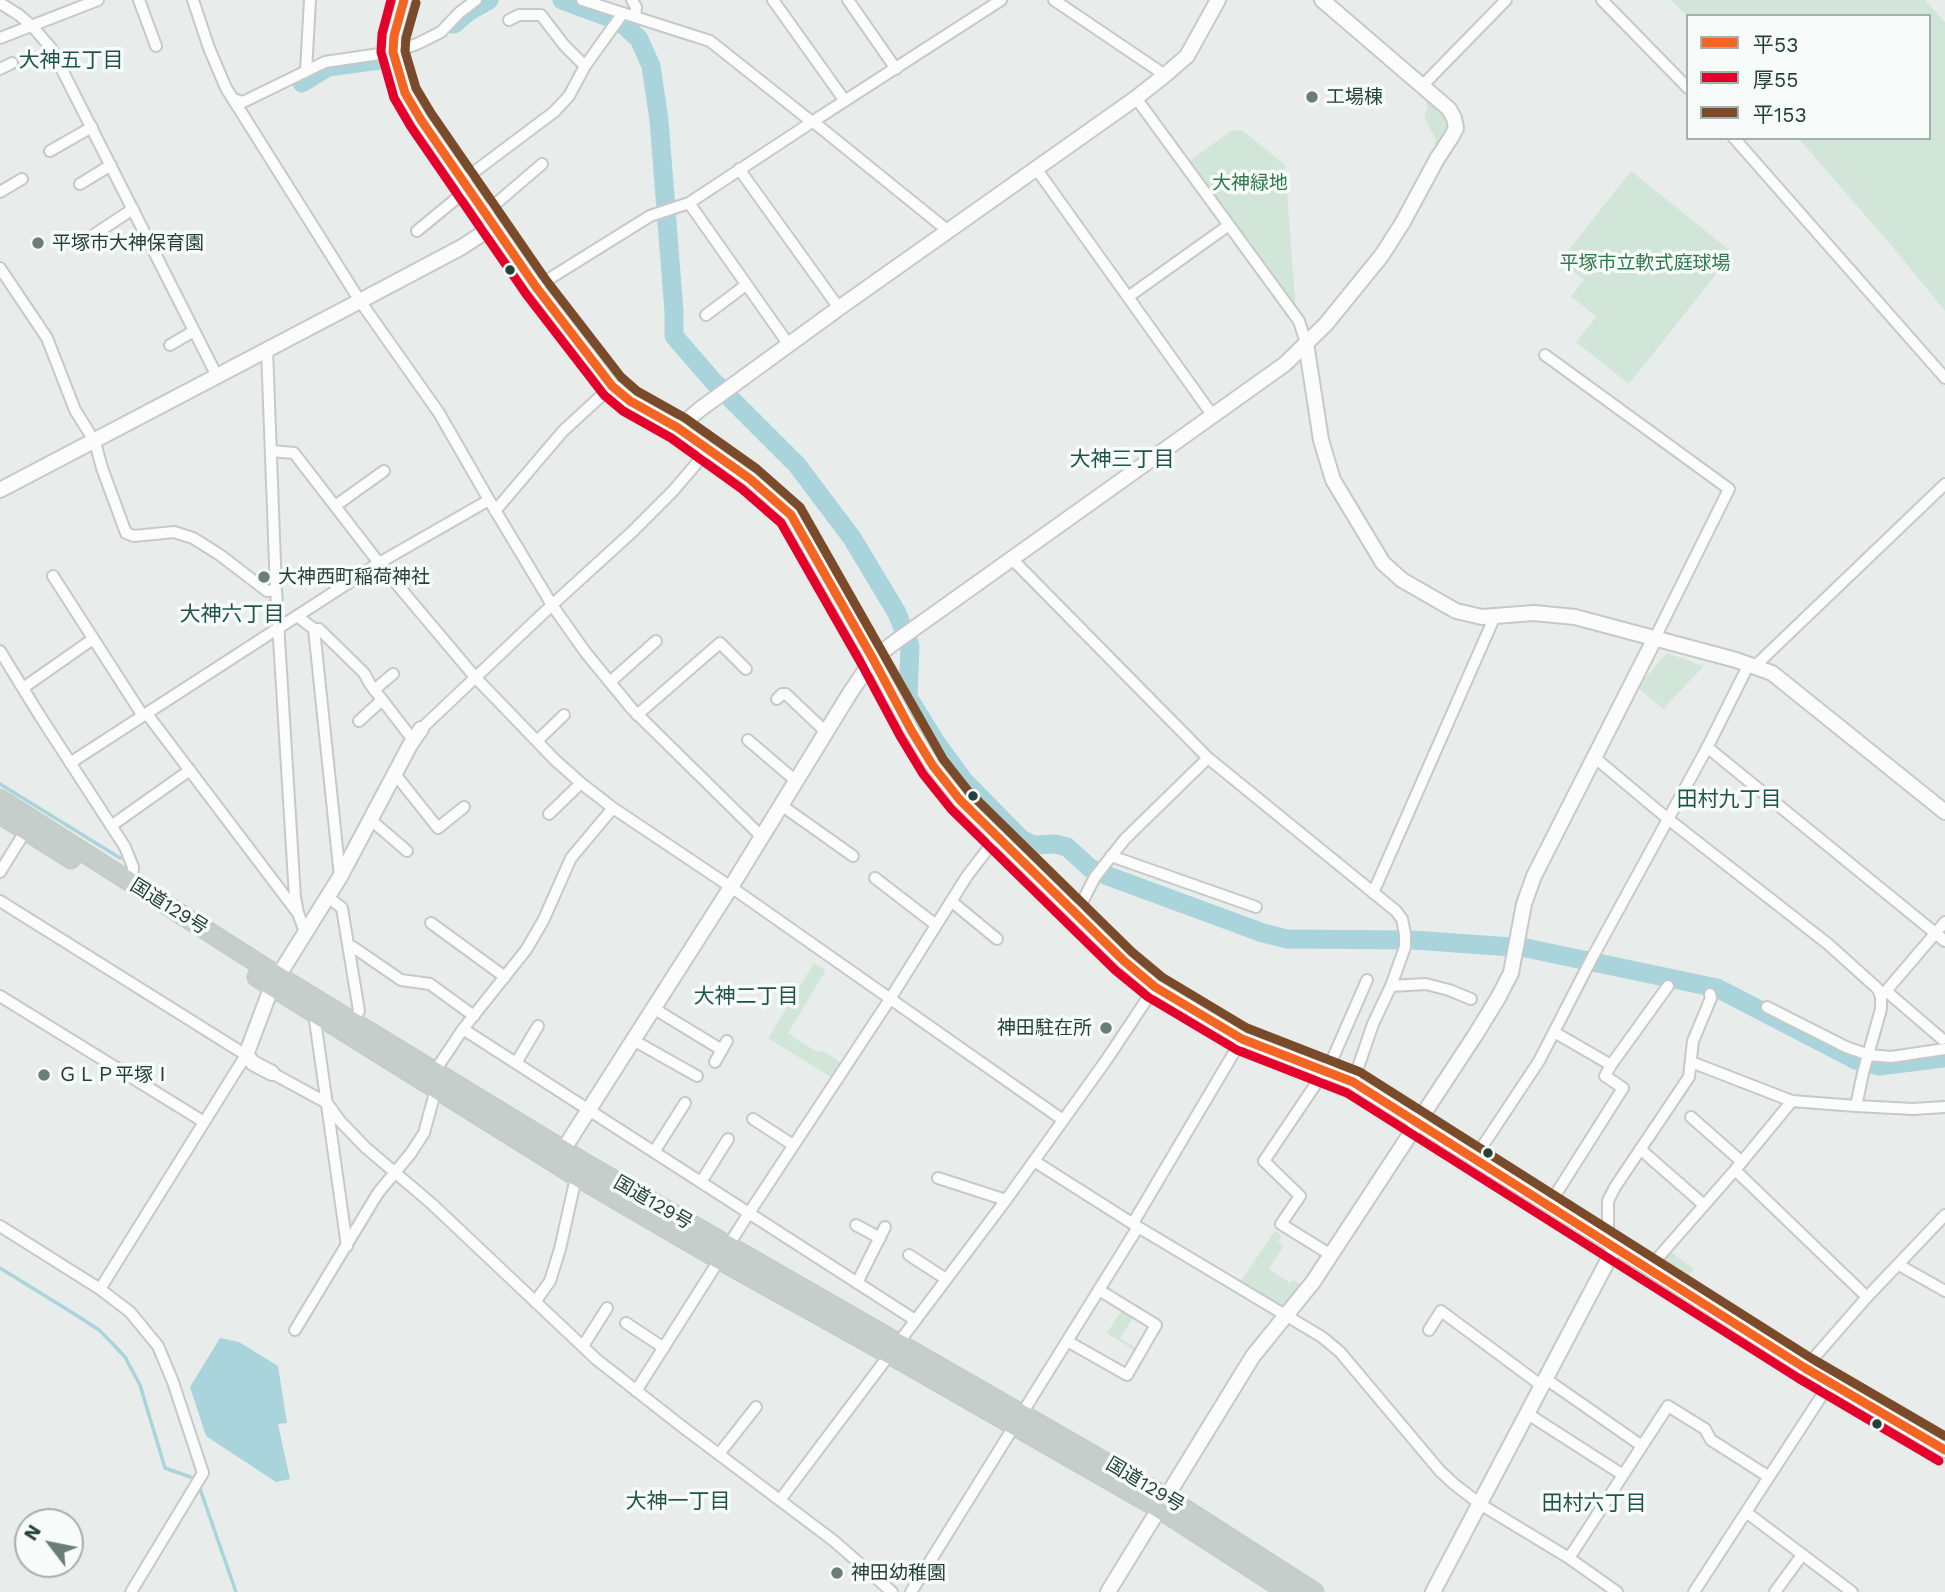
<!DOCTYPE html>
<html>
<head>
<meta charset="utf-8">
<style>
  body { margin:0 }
  #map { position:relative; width:1945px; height:1592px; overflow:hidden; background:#e8edeb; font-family:"Work Sans","Noto Sans JP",sans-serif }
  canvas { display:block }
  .legend { position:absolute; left:1686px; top:14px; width:245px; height:126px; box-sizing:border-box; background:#f7fbf9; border:2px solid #a3b1ad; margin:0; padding:9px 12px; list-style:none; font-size:21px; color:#24423a }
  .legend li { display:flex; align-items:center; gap:14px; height:35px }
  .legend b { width:35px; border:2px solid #a3b1ad }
  .north { position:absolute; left:14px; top:1508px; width:70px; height:70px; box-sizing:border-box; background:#f7fbf9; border:2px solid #a3b1ad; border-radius:50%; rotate:302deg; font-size:19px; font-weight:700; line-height:28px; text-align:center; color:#24423a }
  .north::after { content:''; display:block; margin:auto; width:24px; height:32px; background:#697e78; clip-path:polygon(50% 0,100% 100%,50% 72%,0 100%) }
</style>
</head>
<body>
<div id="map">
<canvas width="1945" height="1592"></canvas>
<ul class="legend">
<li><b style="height:9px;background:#f26522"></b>平53</li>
<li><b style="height:9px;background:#e4002b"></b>厚55</li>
<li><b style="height:9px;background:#7a4b2a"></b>平153</li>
</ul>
<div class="north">N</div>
</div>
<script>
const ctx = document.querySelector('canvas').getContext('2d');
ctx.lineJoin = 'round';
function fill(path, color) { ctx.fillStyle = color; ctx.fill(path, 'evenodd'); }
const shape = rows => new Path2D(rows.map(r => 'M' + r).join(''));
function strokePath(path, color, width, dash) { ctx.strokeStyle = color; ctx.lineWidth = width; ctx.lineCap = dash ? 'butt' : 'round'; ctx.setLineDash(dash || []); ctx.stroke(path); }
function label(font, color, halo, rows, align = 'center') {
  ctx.font = font + ' "Work Sans","Noto Sans JP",sans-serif'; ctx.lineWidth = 7; ctx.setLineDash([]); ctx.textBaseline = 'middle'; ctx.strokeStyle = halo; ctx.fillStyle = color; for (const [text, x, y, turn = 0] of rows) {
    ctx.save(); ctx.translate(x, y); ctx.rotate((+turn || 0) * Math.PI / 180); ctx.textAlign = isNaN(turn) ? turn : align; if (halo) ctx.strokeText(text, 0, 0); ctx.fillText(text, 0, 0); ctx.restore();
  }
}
fill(shape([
  [1671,0,1925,0,1945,22,1945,311,1891,245,1798,138,1929,138,1929,16,1688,16,1688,17],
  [1425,97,1443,110,1450,122,1446,137,1435,149,1435,138,1424,117,1427,108],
  [1242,130,1285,165,1296,312,1189,161,1231,131],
  [1631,171,1733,253,1629,384,1576,342,1596,317,1571,296,1584,280,1560,261],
  [1667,653,1704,666,1663,709,1637,687],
  [814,963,826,970,788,1033,817,1052,823,1051,842,1063,832,1078,768,1038],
  [1275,1231,1282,1236,1278,1241,1284,1245,1269,1269,1290,1283,1293,1280,1303,1286,1283,1308,1240,1282],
  [1670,1251,1694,1269,1683,1284,1656,1267],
  [1124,1306,1136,1313,1120,1338,1138,1349,1136,1351,1107,1333]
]), '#d1e6d8');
fill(shape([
  [220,1338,239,1342,278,1366,287,1423,278,1424,290,1479,276,1482,206,1436,190,1387]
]), '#a9d4db');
strokePath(shape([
  [0,784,120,858],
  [0,1268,76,1315,99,1330,112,1343,125,1357,140,1385,165,1468,196,1479],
  [199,1486,236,1592]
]), '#a9d4db', 3.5);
strokePath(shape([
  [562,0,611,18,625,26,639,39,651,66,659,120,674,312,674,336,713,381,797,465,852,538,897,613,910,646,908,697,935,741,964,781,1021,839,1033,845,1055,844,1067,847,1090,868,1108,876,1263,933,1287,939,1413,940,1526,948,1717,988,1856,1060,1879,1066,1945,1058],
  [454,24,468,12,489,0],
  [302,83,328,67,387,59]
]), '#a9d4db', 19);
const minor = shape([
  [139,0,156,46],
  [193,0,209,48,226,88,360,301,439,413,489,500,552,605,586,653,632,709,762,837],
  [582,0,635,17,636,7,632,0],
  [773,0,845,101],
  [848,0,896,69],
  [1054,0,1165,75],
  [1602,0,1688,88],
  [0,3,19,15,32,26,51,48,217,376],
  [509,20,519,15,541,15,564,45,585,66],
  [0,38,98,0],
  [0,69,12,63],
  [306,71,310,0],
  [1422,86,1506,0],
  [1136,98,1299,321,1306,343],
  [233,99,243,102,325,62,393,52,417,44,441,32,459,13,476,0],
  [1734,138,1945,378],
  [50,151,92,127],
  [1035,167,1213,416],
  [739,169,839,308],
  [462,181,554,112,569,96,585,66,623,13],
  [80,184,111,165],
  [0,192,22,179],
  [689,203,789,345],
  [485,213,542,164],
  [947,230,816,124,812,122,1001,0],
  [417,231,468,189],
  [89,238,133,209],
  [0,268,47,338,75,410,95,442,102,468,126,533,134,536,174,532,193,538,220,555,267,591,276,590],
  [536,287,650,216,689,203,812,122,710,41,635,17],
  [1128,297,1229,225],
  [706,315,746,285],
  [170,345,194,331],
  [267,349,276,590,295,897,298,913,305,932],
  [1545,355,1729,489,1655,638],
  [271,451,294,453,379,563,475,677,555,760,582,784,613,808,731,887,1063,1120],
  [335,506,384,471],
  [495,511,563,431,612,386],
  [1012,559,1208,758,1396,911,1402,919,1405,934,1405,947,1391,986,1373,1024,1353,1082],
  [53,576,143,716],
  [297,616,314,629,319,629,364,673,370,684,413,740],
  [314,629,340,877],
  [0,651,40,716,125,847,133,867,132,883],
  [1755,666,1945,484],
  [610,682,656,641],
  [23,688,93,639],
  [374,690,393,674],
  [777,699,782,694,786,694,826,732],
  [147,714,297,912],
  [637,715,720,643,746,669],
  [359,721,382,700],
  [421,729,552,605,632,532,673,491,708,450],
  [748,740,796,781],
  [537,741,564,715],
  [1707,747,1945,941],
  [1594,757,1668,819,1828,944,1878,989,1881,997,1881,1009,1863,1073,1856,1106],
  [70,763,379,563,489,500],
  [395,774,438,828,464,807],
  [781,805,853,856],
  [549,814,581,783],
  [371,820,407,851],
  [111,826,190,770],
  [1111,856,1256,907],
  [0,872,26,830],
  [875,878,936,925],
  [1373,893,1495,616],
  [328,897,342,908,359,1011,353,1021],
  [0,901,246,1055,100,1289],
  [951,901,997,939],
  [1076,914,1095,877,1125,839,1208,758],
  [431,923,505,977],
  [349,946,353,947,401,980,430,984,474,1016],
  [1391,986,1426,984,1449,990,1471,999],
  [1886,991,1942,1039],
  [0,996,204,1122],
  [1881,997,1945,922],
  [1767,1007,1846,1047,1869,1055,1891,1057,1945,1049],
  [653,1008,722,1050],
  [314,1013,347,1246],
  [463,1029,915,1320],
  [633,1040,697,1076],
  [715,1062,727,1041],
  [1691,1062,1792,1101,1856,1106,1913,1109,1945,1107],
  [516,1063,538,1026],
  [1611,1065,1668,986],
  [435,1071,463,1029,526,950,543,921,571,858,613,808],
  [272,1073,327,1103,340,1121,365,1147,432,1204,596,1359,680,1425,834,1541,892,1592],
  [1691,1117,1742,1162],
  [753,1119,793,1145],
  [1640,1149,1704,1205],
  [654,1152,685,1103],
  [1474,1159,1539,1061,1592,958,1707,748,1749,664],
  [1034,1161,1138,1227,1322,1337,1340,1352,1440,1471,1454,1484,1480,1504,1569,1558,1617,1592],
  [1735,1170,1867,1297],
  [938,1178,1006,1200],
  [701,1182,728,1139],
  [1549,1205,1623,1088,1605,1076,1611,1065,1554,1032],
  [1133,1223,1242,1039],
  [856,1225,880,1238],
  [0,1226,100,1289,130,1312,158,1346,173,1382,203,1473,131,1592],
  [1608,1243,1608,1201,1615,1187,1689,1077,1693,1041,1711,998,1710,994],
  [909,1255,946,1279],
  [1331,1255,1281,1224,1300,1196,1264,1161,1332,1060,1367,980],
  [1899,1265,1945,1291],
  [1649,1268,1735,1170,1792,1101],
  [857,1283,885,1227],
  [535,1302,550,1281,560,1249,577,1173],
  [626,1323,664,1348],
  [295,1330,378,1193,411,1153,424,1133,436,1089],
  [1429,1330,1441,1311,1542,1386],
  [1067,1341,1127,1375,1156,1325,1099,1290],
  [583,1346,607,1308],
  [1805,1368,1867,1297,1945,1215],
  [1546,1379,1642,1446],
  [636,1391,749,1213,890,999,967,876,997,837],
  [1528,1414,1623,1475],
  [719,1454,756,1407],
  [780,1500,1006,1200,1107,1059,1155,987],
  [1746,1512,1852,1592],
  [1569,1558,1668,1406,1705,1429,1711,1440,1769,1477],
  [911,1592,1138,1227],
  [1694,1592,1830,1383],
  [1775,1592,1802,1555]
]);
const tertiary = shape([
  [404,0,394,36,393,52,405,93,421,120,536,287,612,386,630,401,678,428,750,479,791,515,873,659,911,730,933,766,960,800,1124,961,1155,987,1242,1039,1353,1082,1649,1268,1805,1368,1945,1450],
  [1306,343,1321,440,1333,480,1383,563,1402,580,1456,611,1482,617,1534,613,1575,617,1736,660,1772,673,1945,812],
  [678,428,699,410,839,308,1136,98,1165,75,1187,56,1218,0],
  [0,490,360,301,462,247,494,226],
  [272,1073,253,1063,246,1055,272,986,340,877,410,745,421,729],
  [558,1158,731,887,850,693,873,659,895,642,1285,364,1326,324,1382,255,1403,222,1437,159,1452,136,1456,128,1454,118,1449,109,1322,0],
  [1108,1592,1253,1356,1313,1282,1476,1034,1498,998,1511,973,1524,904,1534,876,1655,638],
  [1433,1592,1615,1247]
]);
const trunk = shape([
  [0,799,278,976,581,1161,1166,1497,1314,1592],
  [0,814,71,859],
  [257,977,576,1176,720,1260,907,1364,1158,1508,1288,1592]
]);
strokePath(minor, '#c5cac8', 14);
strokePath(tertiary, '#c5cac8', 18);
strokePath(trunk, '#c3ccc9', 21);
strokePath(minor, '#fcfcfc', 10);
strokePath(tertiary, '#fcfcfc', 14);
strokePath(trunk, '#c6cecc', 18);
strokePath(shape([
  [404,0,394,36,393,52,405,93,421,120,536,287,612,386,630,401,678,428,750,479,791,515,873,659,911,730,933,766,960,800,1124,961,1155,987,1242,1039,1353,1082,1805,1368,1945,1450]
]), '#f26522', 9);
strokePath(shape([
  [391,0,382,34,381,52,394,98,411,127,526,294,604,395,623,411,671,438,742,489,781,523,862,665,900,736,923,774,951,809,1115,970,1148,997,1237,1050,1347,1093,1798,1378,1939,1461]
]), '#e4002b', 9);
strokePath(shape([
  [416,3,406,38,405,51,416,88,431,113,546,280,621,377,637,391,685,418,757,469,800,507,943,759,969,792,1132,952,1162,977,1247,1028,1360,1072,1811,1358,1945,1436]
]), '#7a4b2a', 9);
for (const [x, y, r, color] of [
  [1312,97,7,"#697e78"],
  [38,243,7,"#697e78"],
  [510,270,6,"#24423a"],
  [264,577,7,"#697e78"],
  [973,796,6,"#24423a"],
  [1106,1028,7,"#697e78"],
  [44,1075,7,"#697e78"],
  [1488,1153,6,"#24423a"],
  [1877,1424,6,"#24423a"],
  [837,1573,7,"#697e78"]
]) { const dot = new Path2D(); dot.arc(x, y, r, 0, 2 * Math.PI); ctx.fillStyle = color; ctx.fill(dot); strokePath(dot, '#f7fbf9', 2.5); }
label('19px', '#24423a', '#f7fbf9', [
  ["工場棟",1326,97],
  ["平塚市大神保育園",52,243],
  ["大神西町稲荷神社",278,577],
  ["神田駐在所",1092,1028,"right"],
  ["ＧＬＰ平塚Ⅰ",58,1075],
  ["神田幼稚園",851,1573]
], 'left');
label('19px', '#2d7a4b', '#f7fbf9', [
  ["大神緑地",1250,183],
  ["平塚市立軟式庭球場",1645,263]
]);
label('19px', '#24423a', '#f7fbf9', [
  ["国道129号",169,907,32],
  ["国道129号",653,1203,30],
  ["国道129号",1145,1485,31]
]);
label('21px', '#1f5548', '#f7fbf9', [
  ["大神五丁目",71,61],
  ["大神三丁目",1122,460],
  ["大神六丁目",232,615],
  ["田村九丁目",1729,800],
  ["大神二丁目",746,997],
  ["大神一丁目",678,1502],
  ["田村六丁目",1594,1504]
]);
</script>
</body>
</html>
